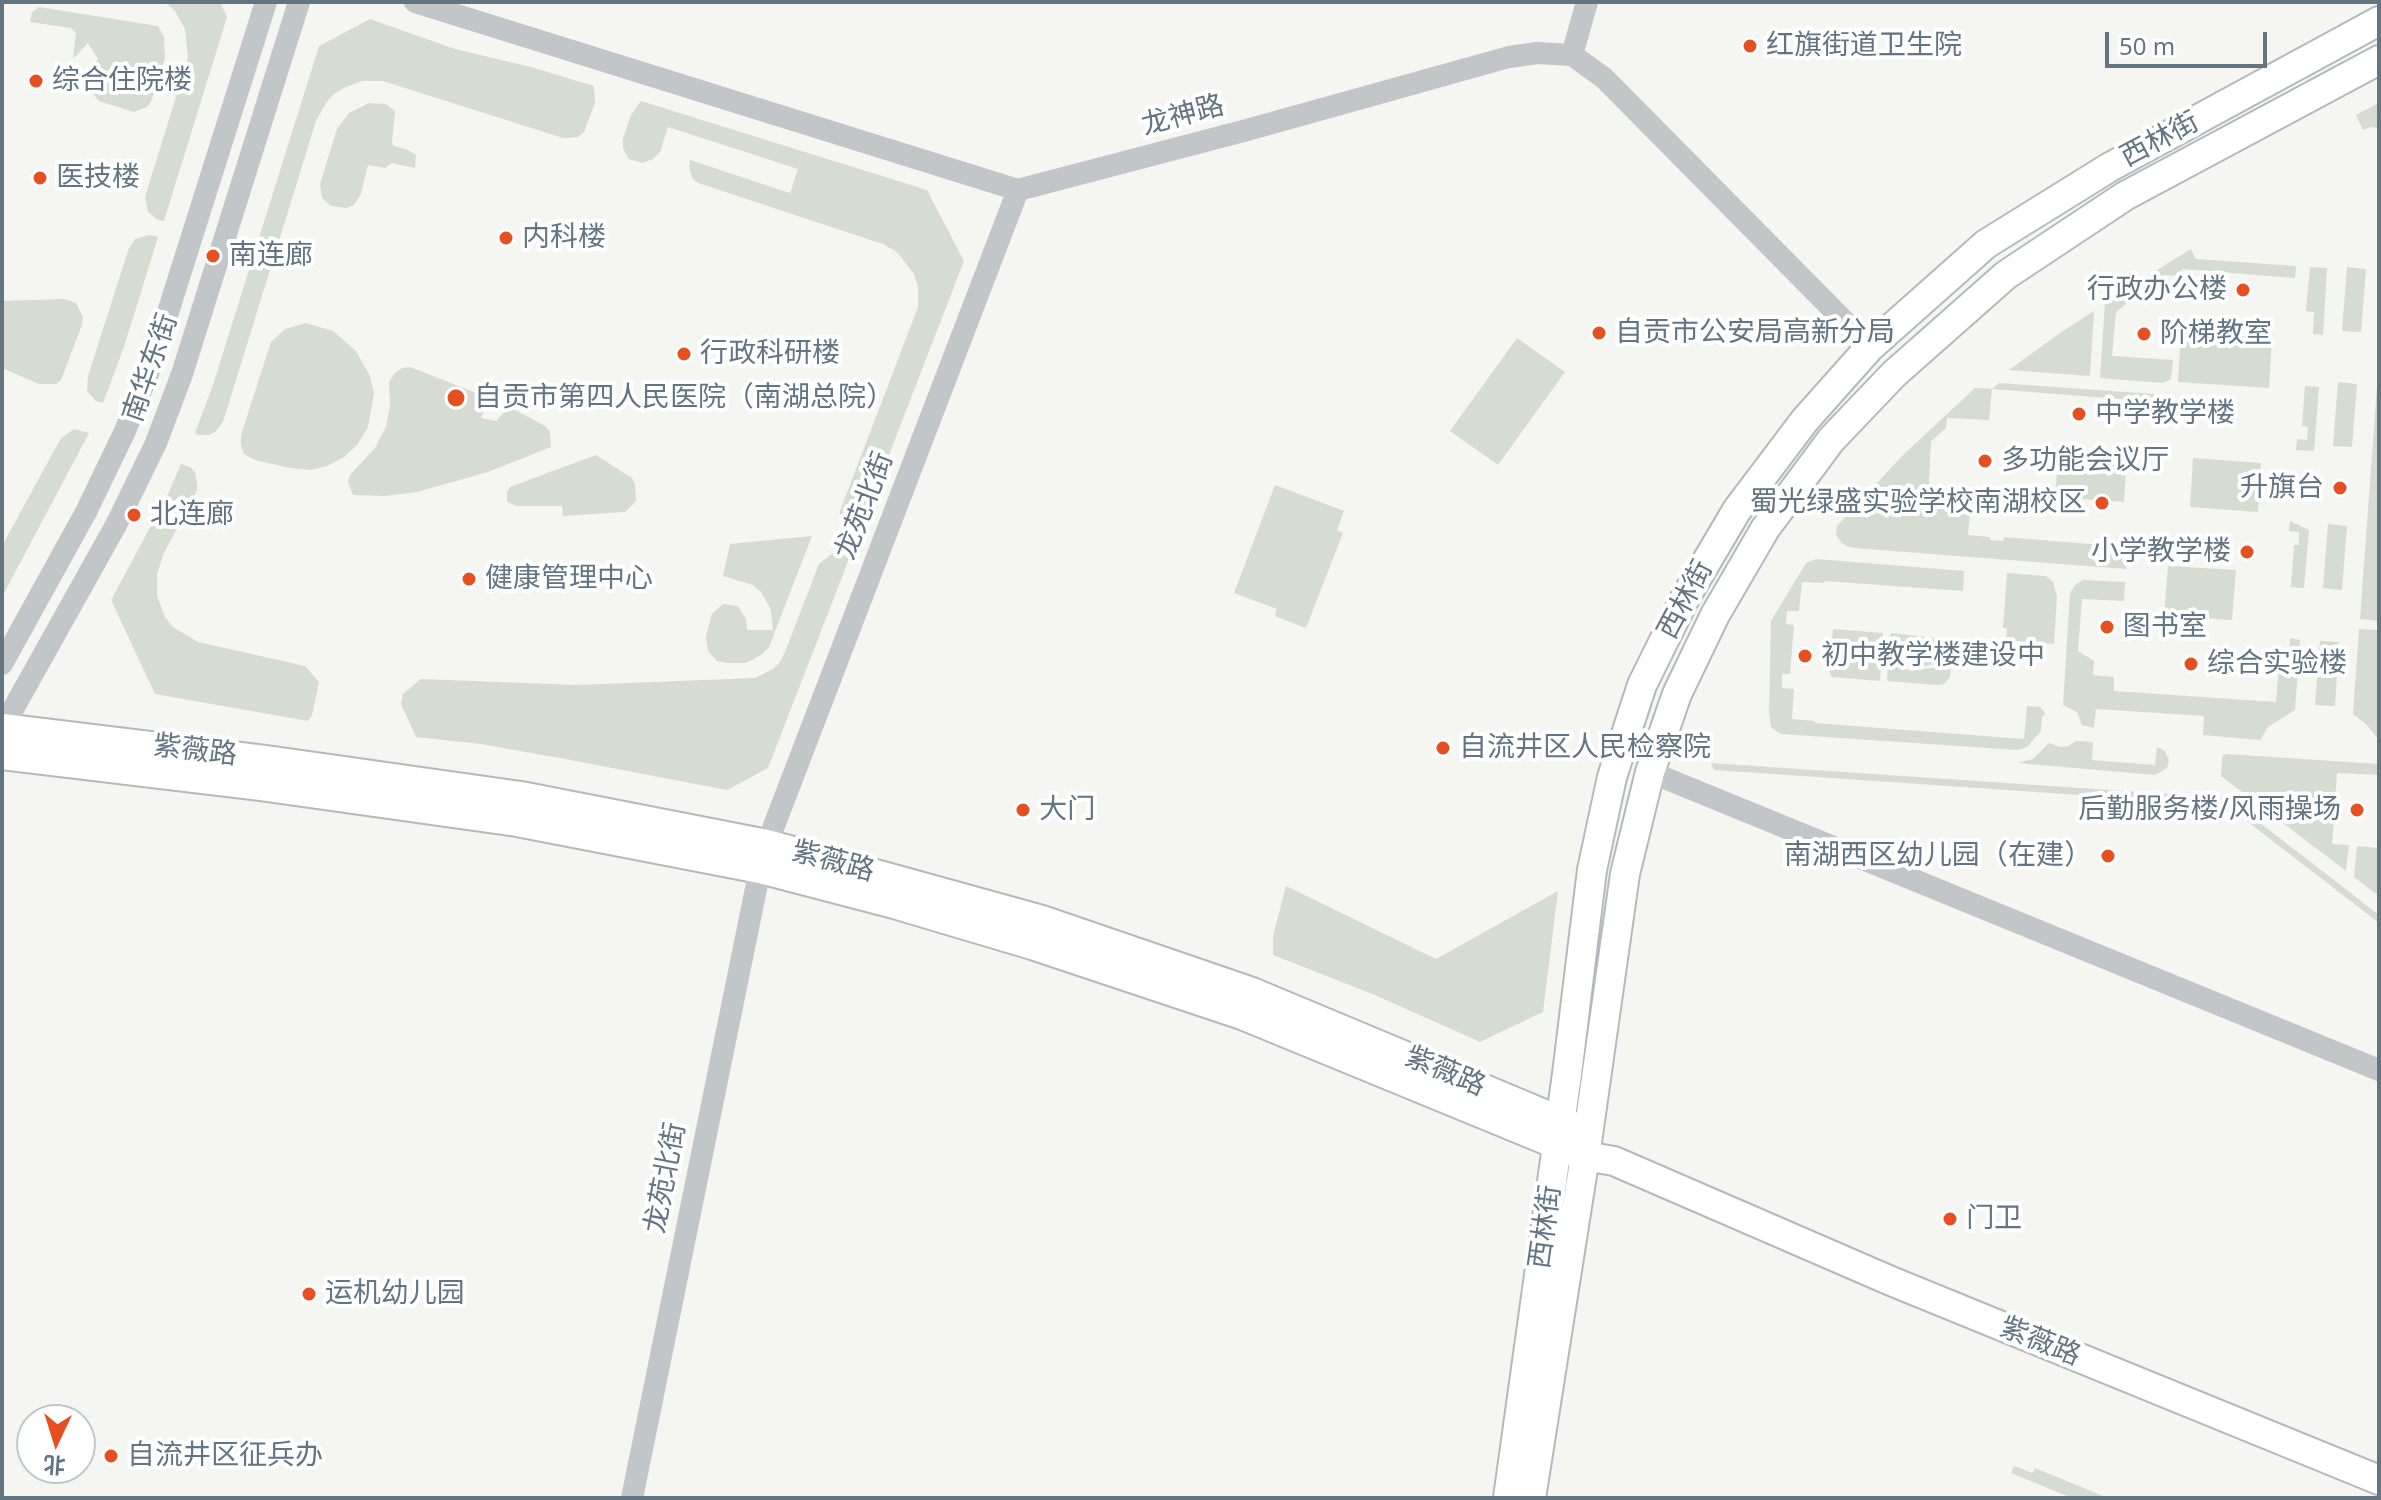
<!DOCTYPE html>
<html>
<head>
<meta charset="utf-8">
<style>
  body { margin:0 }
  #map { position:relative; width:2381px; height:1500px; overflow:hidden; background:#f5f5f1; font-family:"Noto Sans","Noto Sans SC",sans-serif }
  canvas { display:block }
  .frame { position:absolute; inset:0; border:4px solid #637483; pointer-events:none }
  .north { position:absolute; left:16px; top:1404px; width:80px; height:80px; box-sizing:border-box; background:#fff; border:2px solid #c1c7cd; border-radius:50%; rotate:184deg; font-size:22px; font-weight:700; line-height:32px; text-align:center; color:#637483 }
  .north::after { content:''; display:block; margin:auto; width:28px; height:36px; background:#e64f1f; clip-path:polygon(50% 0,100% 100%,50% 72%,0 100%) }
  .scale { position:absolute; left:2105px; top:32px; width:162px; height:36px; box-sizing:border-box; border:4px solid #637483; border-top:0; padding-left:10px; font-size:24px; line-height:28px; white-space:nowrap; color:#637483; -webkit-text-stroke:6px #fff; paint-order:stroke }
</style>
</head>
<body>
<div id="map">
<canvas width="2381" height="1500"></canvas>
<div class="frame"></div>
<div class="north">北</div>
<div class="scale">50 m</div>
</div>
<script>
const ctx = document.querySelector('canvas').getContext('2d');
ctx.lineJoin = 'round';
function fill(path, color) { ctx.fillStyle = color; ctx.fill(path, 'evenodd'); }
const shape = rows => new Path2D(rows.map(r => 'M' + r).join(''));
function strokePath(path, color, width, dash) { ctx.strokeStyle = color; ctx.lineWidth = width; ctx.lineCap = dash ? 'butt' : 'round'; ctx.setLineDash(dash || []); ctx.stroke(path); }
function label(font, color, halo, rows, align = 'center') {
  ctx.font = font + ' "Noto Sans","Noto Sans SC",sans-serif'; ctx.lineWidth = 8; ctx.setLineDash([]); ctx.textBaseline = 'middle'; ctx.strokeStyle = halo; ctx.fillStyle = color; for (const [text, x, y, turn = 0] of rows) {
    ctx.save(); ctx.translate(x, y); ctx.rotate((+turn || 0) * Math.PI / 180); ctx.textAlign = isNaN(turn) ? turn : align; if (halo) ctx.strokeText(text, 0, 0); ctx.fillText(text, 0, 0); ctx.restore();
  }
}
fill(shape([
  [165,2,220,2,227,17,164,221,158,220,148,212,145,197,188,58,185,29,175,11],
  [39,7,158,26,164,37,165,58,151,102,147,107,134,112,99,101,89,89,88,74,98,59,88,43,73,59,76,33,71,28,30,22,32,12],
  [370,19,455,49,531,67,594,86,595,103,584,132,578,137,563,138,383,81,362,81,344,88,334,94,326,103,316,121,223,422,215,432,209,435,198,435,195,433,213,385,319,46],
  [641,101,927,190,964,261,858,535,850,533,841,525,840,511,918,307,918,287,914,274,897,252,883,244,698,183,693,179,689,167,690,160,790,193,798,169,668,127,660,152,653,159,642,163,629,159,623,149,623,138,631,115],
  [369,103,386,104,395,111,392,143,394,146,408,150,416,155,415,168,392,163,385,168,368,165,361,194,354,205,346,208,331,206,322,198,320,184,337,129,349,113],
  [2379,103,2379,128,2371,127,2363,130,2356,115],
  [149,235,158,237,124,347,103,403,96,401,87,391,88,376,129,248,135,239],
  [2191,249,2196,259,2296,266,2295,278,2182,269,2181,276,2165,275,2163,301,2132,299,2116,312,2112,356,2173,360,2171,379,2163,383,2100,378,2105,302],
  [2310,267,2327,268,2323,335,2313,334,2314,312,2306,311],
  [2347,267,2366,269,2361,332,2342,331],
  [64,299,76,303,83,317,82,325,61,380,56,384,39,384,2,368,2,301],
  [2094,311,2090,376,2009,370,2060,333],
  [306,323,333,331,356,351,370,376,374,393,368,427,357,445,344,457,327,466,311,470,290,468,255,460,244,454,241,446,241,435,271,342,285,329],
  [2181,332,2272,338,2269,388,2178,382],
  [1517,338,1565,372,1498,465,1450,431],
  [2379,359,2379,621,2360,619],
  [410,367,484,396,487,403,481,418,496,421,505,411,513,409,545,426,550,432,551,447,488,472,417,492,385,496,353,495,348,482,350,475,375,448,386,427,390,406,389,382,394,374,402,368],
  [2338,382,2357,384,2352,447,2333,446],
  [1999,383,2154,394,2157,397,2158,402,1992,389,1989,420,1947,418,1946,428,1931,441,1929,482,1941,497,1941,508,1973,511,1970,511,1968,535,1990,537,1990,540,2003,541,2004,537,2127,547,2126,569,1854,548,1846,546,1841,542,1836,535,1837,526,1902,456,1975,388,1992,389],
  [2305,386,2319,387,2314,451,2296,450,2297,439,2307,440,2308,427,2302,426],
  [74,429,89,433,2,597,2,546,61,438],
  [2059,447,2127,452,2124,502,2055,497],
  [596,455,632,478,635,484,636,501,625,512,563,516,562,506,517,506,507,502,507,492,510,487],
  [2193,458,2261,463,2258,512,2190,507],
  [181,464,190,467,195,472,197,484,197,490,164,553,157,574,157,596,165,617,173,627,198,642,305,666,319,682,312,715,308,721,155,694,111,600,168,494],
  [1275,485,1344,511,1337,530,1343,533,1306,628,1275,616,1277,609,1234,593],
  [2290,521,2309,530,2304,588,2291,587,2294,545,2299,545,2299,532,2289,531],
  [2328,524,2347,526,2342,590,2323,588],
  [812,536,769,647,761,655,746,663,727,663,717,661,708,651,706,636,712,614,723,604,738,606,746,619,747,630,773,630,771,610,761,592,753,585,723,576,730,544],
  [833,553,840,553,849,559,768,768,727,790,565,759,481,744,416,737,401,704,403,694,421,679,577,685,755,678,773,669,780,662,785,652,819,564],
  [1817,559,1964,571,1963,591,1824,581,1824,583,1802,582,1799,611,1787,611,1786,624,1794,625,1790,674,1782,674,1782,688,1794,689,1792,719,1814,721,1815,723,2024,739,2027,706,2040,707,2043,710,2045,714,2042,717,2041,731,2027,747,2017,750,1782,734,1776,731,1771,727,1769,712,1771,621,1806,563],
  [2168,566,2236,570,2232,620,2164,615],
  [2007,573,2046,576,2053,582,2057,596,2054,644,2006,640,2007,628,2003,628],
  [2083,580,2125,582,2124,601,2082,599,2078,651,2094,661,2093,675,2114,677,2114,691,2276,702,2279,666,2288,666,2290,638,2300,640,2295,710,2268,727,2260,740,2203,735,2204,716,2096,709,2094,728,2082,725,2077,712,2063,705,2070,593,2075,585],
  [1833,629,1883,633,1882,651,1879,653,1831,649],
  [2359,629,2379,630,2379,740,2366,724,2353,714],
  [1891,633,1946,639,1951,646,1951,661,1914,668,1904,665,1892,657,1890,652],
  [2320,641,2339,642,2335,706,2315,705],
  [1831,659,1879,663,1881,665,1880,681,1832,677,1830,675],
  [1892,661,1899,667,1912,671,1951,665,1950,677,1944,684,1937,685,1887,681,1888,665],
  [2076,741,2093,742,2092,760,2155,765,2157,747,2164,750,2169,760,2167,768,2155,775,2017,763,2033,759,2049,743,2060,747,2068,746],
  [2226,754,2379,764,2379,775,2337,773,2332,844,2349,845,2346,871,2221,776,2222,756],
  [1711,763,2228,798,2379,915,2379,923,2226,805,1714,770],
  [2357,846,2379,848,2379,893,2375,893,2354,877],
  [1286,886,1436,959,1558,891,1543,1012,1480,1042,1375,995,1273,955,1273,936],
  [2014,1466,2033,1473,2035,1468,2108,1498,2072,1498,2011,1473]
]), '#d6dcd2');
const major = shape([
  [2,728,265,760,521,796,767,844,1042,920,1252,992,1575,1127],
  [2,755,261,786,517,822,760,869,894,904,1032,945,1242,1015,1585,1156,1614,1161,1891,1281,2379,1480],
  [1508,1498,1567,1074,1592,870,1612,777,1642,685,1685,598,1737,510,1805,420,1870,347,1986,244,2110,167,2379,21],
  [1531,1498,1585,1156,1625,874,1650,772,1677,694,1715,615,1765,529,1831,440,1894,374,2006,275,2125,196,2379,60]
]);
strokePath(major, '#b5b9bd', 32);
strokePath(shape([
  [415,2,1018,190,1247,130,1509,57,1537,53,1572,55,1604,78,1870,347],
  [1572,55,1587,2],
  [2,664,86,512,125,431,151,366,266,2],
  [2,729,116,525,156,443,182,374,299,2],
  [1650,772,2379,1070],
  [767,844,1018,190],
  [632,1498,760,869]
]), '#c2c6c9', 22);
strokePath(major, '#fff', 28);
for (const [x, y, r, color] of [
  [1750,46,8,"#e64f1f"],
  [36,81,8,"#e64f1f"],
  [40,178,8,"#e64f1f"],
  [506,238,8,"#e64f1f"],
  [213,256,8,"#e64f1f"],
  [2243,290,8,"#e64f1f"],
  [1599,333,8,"#e64f1f"],
  [2144,334,8,"#e64f1f"],
  [684,354,8,"#e64f1f"],
  [456,398,10,"#e64f1f"],
  [2079,414,8,"#e64f1f"],
  [1985,461,8,"#e64f1f"],
  [2340,488,8,"#e64f1f"],
  [2102,503,8,"#e64f1f"],
  [134,515,8,"#e64f1f"],
  [2247,552,8,"#e64f1f"],
  [469,579,8,"#e64f1f"],
  [2107,627,8,"#e64f1f"],
  [1805,656,8,"#e64f1f"],
  [2191,664,8,"#e64f1f"],
  [1443,748,8,"#e64f1f"],
  [1023,810,8,"#e64f1f"],
  [2357,810,8,"#e64f1f"],
  [2108,856,8,"#e64f1f"],
  [1950,1219,8,"#e64f1f"],
  [309,1294,8,"#e64f1f"],
  [111,1456,8,"#e64f1f"]
]) { const dot = new Path2D(); dot.arc(x, y, r, 0, 2 * Math.PI); ctx.fillStyle = color; ctx.fill(dot); strokePath(dot, '#fff', 3); }
label('28px', '#637483', '#fff', [
  ["红旗街道卫生院",1766,46],
  ["综合住院楼",52,81],
  ["医技楼",56,178],
  ["内科楼",522,238],
  ["南连廊",229,256],
  ["行政办公楼",2227,290,"right"],
  ["自贡市公安局高新分局",1615,333],
  ["阶梯教室",2160,334],
  ["行政科研楼",700,354],
  ["自贡市第四人民医院（南湖总院）",474,398],
  ["中学教学楼",2095,414],
  ["多功能会议厅",2001,461],
  ["升旗台",2324,488,"right"],
  ["蜀光绿盛实验学校南湖校区",2086,503,"right"],
  ["北连廊",150,515],
  ["小学教学楼",2231,552,"right"],
  ["健康管理中心",485,579],
  ["图书室",2123,627],
  ["初中教学楼建设中",1821,656],
  ["综合实验楼",2207,664],
  ["自流井区人民检察院",1459,748],
  ["大门",1039,810],
  ["后勤服务楼/风雨操场",2341,810,"right"],
  ["南湖西区幼儿园（在建）",2092,856,"right"],
  ["门卫",1966,1219],
  ["运机幼儿园",325,1294],
  ["自流井区征兵办",127,1456]
], 'left');
label('28px', '#637483', '#fff', [
  ["龙神路",1183,116,-15],
  ["西林街",2160,140,-28],
  ["南华东街",151,368,-71],
  ["龙苑北街",865,506,-69],
  ["西林街",1686,600,-62],
  ["紫薇路",195,751,7],
  ["紫薇路",833,862,15],
  ["紫薇路",1445,1072,23],
  ["龙苑北街",666,1178,-79],
  ["西林街",1546,1227,-82],
  ["紫薇路",2040,1342,22]
]);
</script>
</body>
</html>
